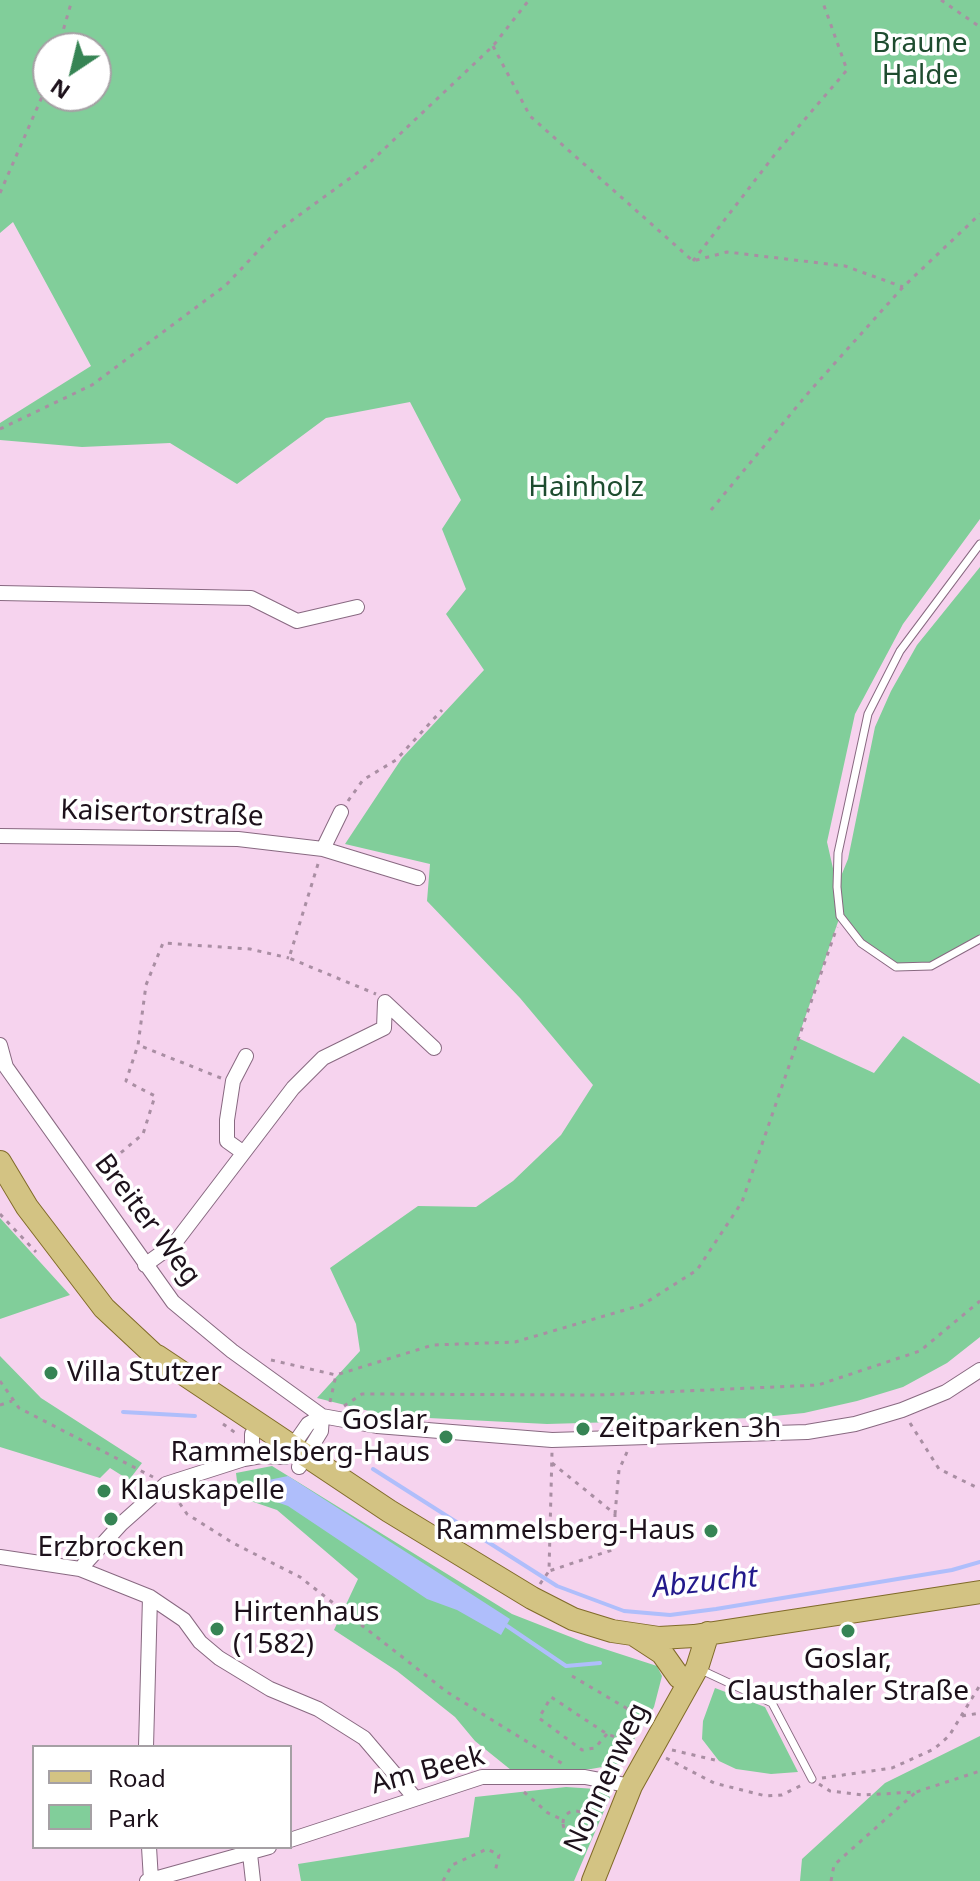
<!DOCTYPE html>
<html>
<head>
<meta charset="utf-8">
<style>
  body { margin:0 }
  #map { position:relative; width:980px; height:1881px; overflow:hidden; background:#f6d3ee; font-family:"Noto Sans",sans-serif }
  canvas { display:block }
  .legend { position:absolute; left:32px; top:1745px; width:260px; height:104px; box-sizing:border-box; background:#fff; border:2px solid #a5a0a4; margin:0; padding:10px 14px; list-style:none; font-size:24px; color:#1d111b }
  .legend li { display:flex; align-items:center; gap:16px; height:40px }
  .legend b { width:40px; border:2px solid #a5a0a4 }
  .north { position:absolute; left:32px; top:32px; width:80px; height:80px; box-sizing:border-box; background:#fff; border:2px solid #a5a0a4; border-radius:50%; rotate:215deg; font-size:22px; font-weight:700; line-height:32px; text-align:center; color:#1d111b }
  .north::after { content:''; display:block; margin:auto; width:28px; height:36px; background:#368454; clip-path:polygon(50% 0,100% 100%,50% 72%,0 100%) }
</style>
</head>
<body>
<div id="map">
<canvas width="980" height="1881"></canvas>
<ul class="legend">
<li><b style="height:10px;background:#d3c383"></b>Road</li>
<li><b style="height:22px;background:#81ce9a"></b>Park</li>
</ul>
<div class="north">N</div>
</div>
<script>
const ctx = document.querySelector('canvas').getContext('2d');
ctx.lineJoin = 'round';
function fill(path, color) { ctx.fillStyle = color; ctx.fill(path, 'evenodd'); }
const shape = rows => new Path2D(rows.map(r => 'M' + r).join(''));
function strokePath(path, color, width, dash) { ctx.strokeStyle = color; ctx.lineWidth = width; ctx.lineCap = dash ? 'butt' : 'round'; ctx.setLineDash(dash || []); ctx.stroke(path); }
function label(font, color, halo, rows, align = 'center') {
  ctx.font = font + ' "Noto Sans",sans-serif'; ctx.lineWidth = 7; ctx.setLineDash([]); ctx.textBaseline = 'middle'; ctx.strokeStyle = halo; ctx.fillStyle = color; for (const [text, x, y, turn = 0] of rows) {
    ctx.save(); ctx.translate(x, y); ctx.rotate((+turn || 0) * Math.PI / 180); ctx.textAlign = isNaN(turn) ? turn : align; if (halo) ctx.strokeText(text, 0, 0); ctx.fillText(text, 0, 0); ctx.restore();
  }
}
fill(shape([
  [0,0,980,0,980,519,903,624,855,714,827,842,837,886,848,859,875,727,891,691,917,645,980,567,980,939,931,966,896,967,876,956,840,916,798,1038,874,1073,903,1036,980,1084,980,1337,947,1363,903,1387,857,1401,804,1413,754,1418,547,1424,389,1416,317,1398,360,1351,356,1324,330,1268,418,1206,476,1207,513,1181,561,1135,593,1085,520,998,427,901,430,864,345,844,402,758,484,670,446,614,466,589,442,529,461,500,410,402,326,418,237,484,170,443,82,447,0,440,0,423,91,366,13,222,0,233],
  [48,48,96,48,96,96,48,96],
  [0,1218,70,1295,0,1319],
  [0,1356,41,1398,142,1463,129,1480,110,1468,100,1478,0,1447],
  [272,1466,512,1614,586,1643,657,1666,662,1676,654,1707,619,1764,591,1769,511,1770,475,1741,455,1717,397,1671,334,1630,358,1579,277,1510,239,1497,236,1473],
  [715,1688,765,1707,798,1772,771,1774,736,1769,719,1761,702,1739,703,1721],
  [980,1736,980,1881,800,1881,802,1859,885,1783],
  [566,1787,596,1789,610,1797,574,1881,301,1881,298,1864,469,1837,475,1797]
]), '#81ce9a');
fill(shape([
  [288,1476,510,1619,501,1635,457,1610,427,1599,288,1506,257,1495,254,1483]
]), '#afbefb');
strokePath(shape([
  [123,1412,195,1416],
  [373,1469,557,1586,624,1611,670,1615,716,1609,952,1570,980,1562],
  [507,1626,566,1666,600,1663]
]), '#afbefb', 4);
const service = shape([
  [980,544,900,651,868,714,838,853,837,887,840,916,861,943,896,967,931,966,980,939],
  [699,1669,772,1703,812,1779]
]);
const minor = shape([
  [0,593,251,598,297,621,357,607],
  [0,836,238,839,323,849,418,878],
  [323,849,341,812],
  [0,1045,6,1067,173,1302,232,1351,322,1416,377,1426,552,1440,807,1432,855,1424,902,1410,946,1392,980,1370],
  [241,1151,227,1141,227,1120,233,1081,246,1056],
  [145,1265,174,1244,293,1088,323,1058,384,1028,385,1002,434,1048],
  [244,1459,261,1456,285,1457,308,1424,322,1416],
  [299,1467,321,1431,322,1416],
  [0,1557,80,1569,150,1597,184,1620,200,1642,219,1658,270,1689,318,1709,364,1738,415,1798],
  [80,1569,121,1524,166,1484,244,1459,252,1445,252,1434],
  [146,1747,150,1597],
  [290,1840,482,1777,585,1777,631,1786],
  [149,1847,151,1880],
  [250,1854,253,1881],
  [147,1881,269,1847]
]);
const primary = shape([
  [0,1162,27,1207,104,1308,165,1365],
  [157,1356,389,1511,532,1598,573,1619,612,1631,659,1638,694,1636,980,1592],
  [636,1636,662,1653,679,1677],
  [593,1881,631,1786,697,1668,708,1633]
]);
strokePath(service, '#886981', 9);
strokePath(minor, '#886981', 16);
strokePath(primary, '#806b29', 24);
strokePath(shape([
  [941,0,980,27],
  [493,46,530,116,693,261,727,252,845,266,903,287],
  [58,48,72,0],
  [0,193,48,83],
  [693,261,776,153,847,70,822,0],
  [0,429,92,385,226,285,276,232,364,168,493,46,529,0],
  [711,510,809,392,903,287,980,214],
  [348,801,363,780,396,760,442,710],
  [318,864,289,958,376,994],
  [221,1078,138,1045,146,985,163,943,250,949,289,958],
  [98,1172,143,1134,155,1096,126,1081,138,1045],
  [0,1214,36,1252],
  [271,1360,336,1375,433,1345,515,1342,642,1305,697,1270,742,1202,837,927],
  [0,1381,19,1408,153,1477],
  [330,1402,336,1375],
  [0,1405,12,1401],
  [344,1406,362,1394,597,1395,818,1385,920,1351,980,1301],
  [910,1423,939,1469,980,1489],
  [223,1424,237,1434],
  [552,1463,615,1514,615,1549,549,1571,552,1452],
  [174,1495,187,1514,233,1543,300,1577,447,1692,563,1764],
  [615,1514,619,1470,627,1452],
  [540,1584,549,1571],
  [572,1676,648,1721],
  [962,1716,980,1713],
  [607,1734,595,1748,582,1750,539,1718,551,1697,607,1734,634,1744],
  [672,1750,719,1761],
  [666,1758,714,1783,766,1796,782,1795,804,1784],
  [822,1778,892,1768,934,1749,949,1736,980,1685],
  [819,1784,830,1791,863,1795,916,1792,980,1771],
  [524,1792,548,1813,563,1820],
  '563 1823a12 12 0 1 1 24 0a12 12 0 1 1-24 0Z',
  [443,1881,452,1865,487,1849,499,1855,495,1872],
  [831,1881,834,1865,916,1792]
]), '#a98ea3', 3, [4, 6]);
strokePath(service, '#fff', 7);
strokePath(minor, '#fff', 14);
strokePath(primary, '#d3c383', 22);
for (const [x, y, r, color] of [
  [51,1373,8,"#368454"],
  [583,1429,8,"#368454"],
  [446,1437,8,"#368454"],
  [104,1491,8,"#368454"],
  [111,1519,8,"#368454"],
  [711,1531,8,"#368454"],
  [217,1629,8,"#368454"],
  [848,1631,8,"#368454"]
]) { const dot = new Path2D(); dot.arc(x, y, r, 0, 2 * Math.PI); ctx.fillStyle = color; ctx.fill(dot); strokePath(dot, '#fff', 3); }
label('28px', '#1e4c2f', '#fff', [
  ["Braune",920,44],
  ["Halde",920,76],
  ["Hainholz",586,488]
]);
label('28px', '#1d111b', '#fff', [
  ["Kaisertorstraße",162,814,2],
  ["Breiter Weg",147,1220,53],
  ["Am Beek",428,1771,-15],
  ["Nonnenweg",607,1778,-65]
]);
label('28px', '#1d111b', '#fff', [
  ["Villa Stutzer",67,1373],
  ["Goslar,",430,1421,"right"],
  ["Rammelsberg-Haus",430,1453,"right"],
  ["Zeitparken 3h",599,1429],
  ["Klauskapelle",120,1491],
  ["Rammelsberg-Haus",695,1531,"right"],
  ["Erzbrocken",111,1548,"center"],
  ["Hirtenhaus",233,1613],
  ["(1582)",233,1645],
  ["Goslar,",848,1660,"center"],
  ["Clausthaler Straße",848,1692,"center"]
], 'left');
label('italic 30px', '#22198b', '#fff', [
  ["Abzucht",705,1583,-6]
]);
</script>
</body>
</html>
